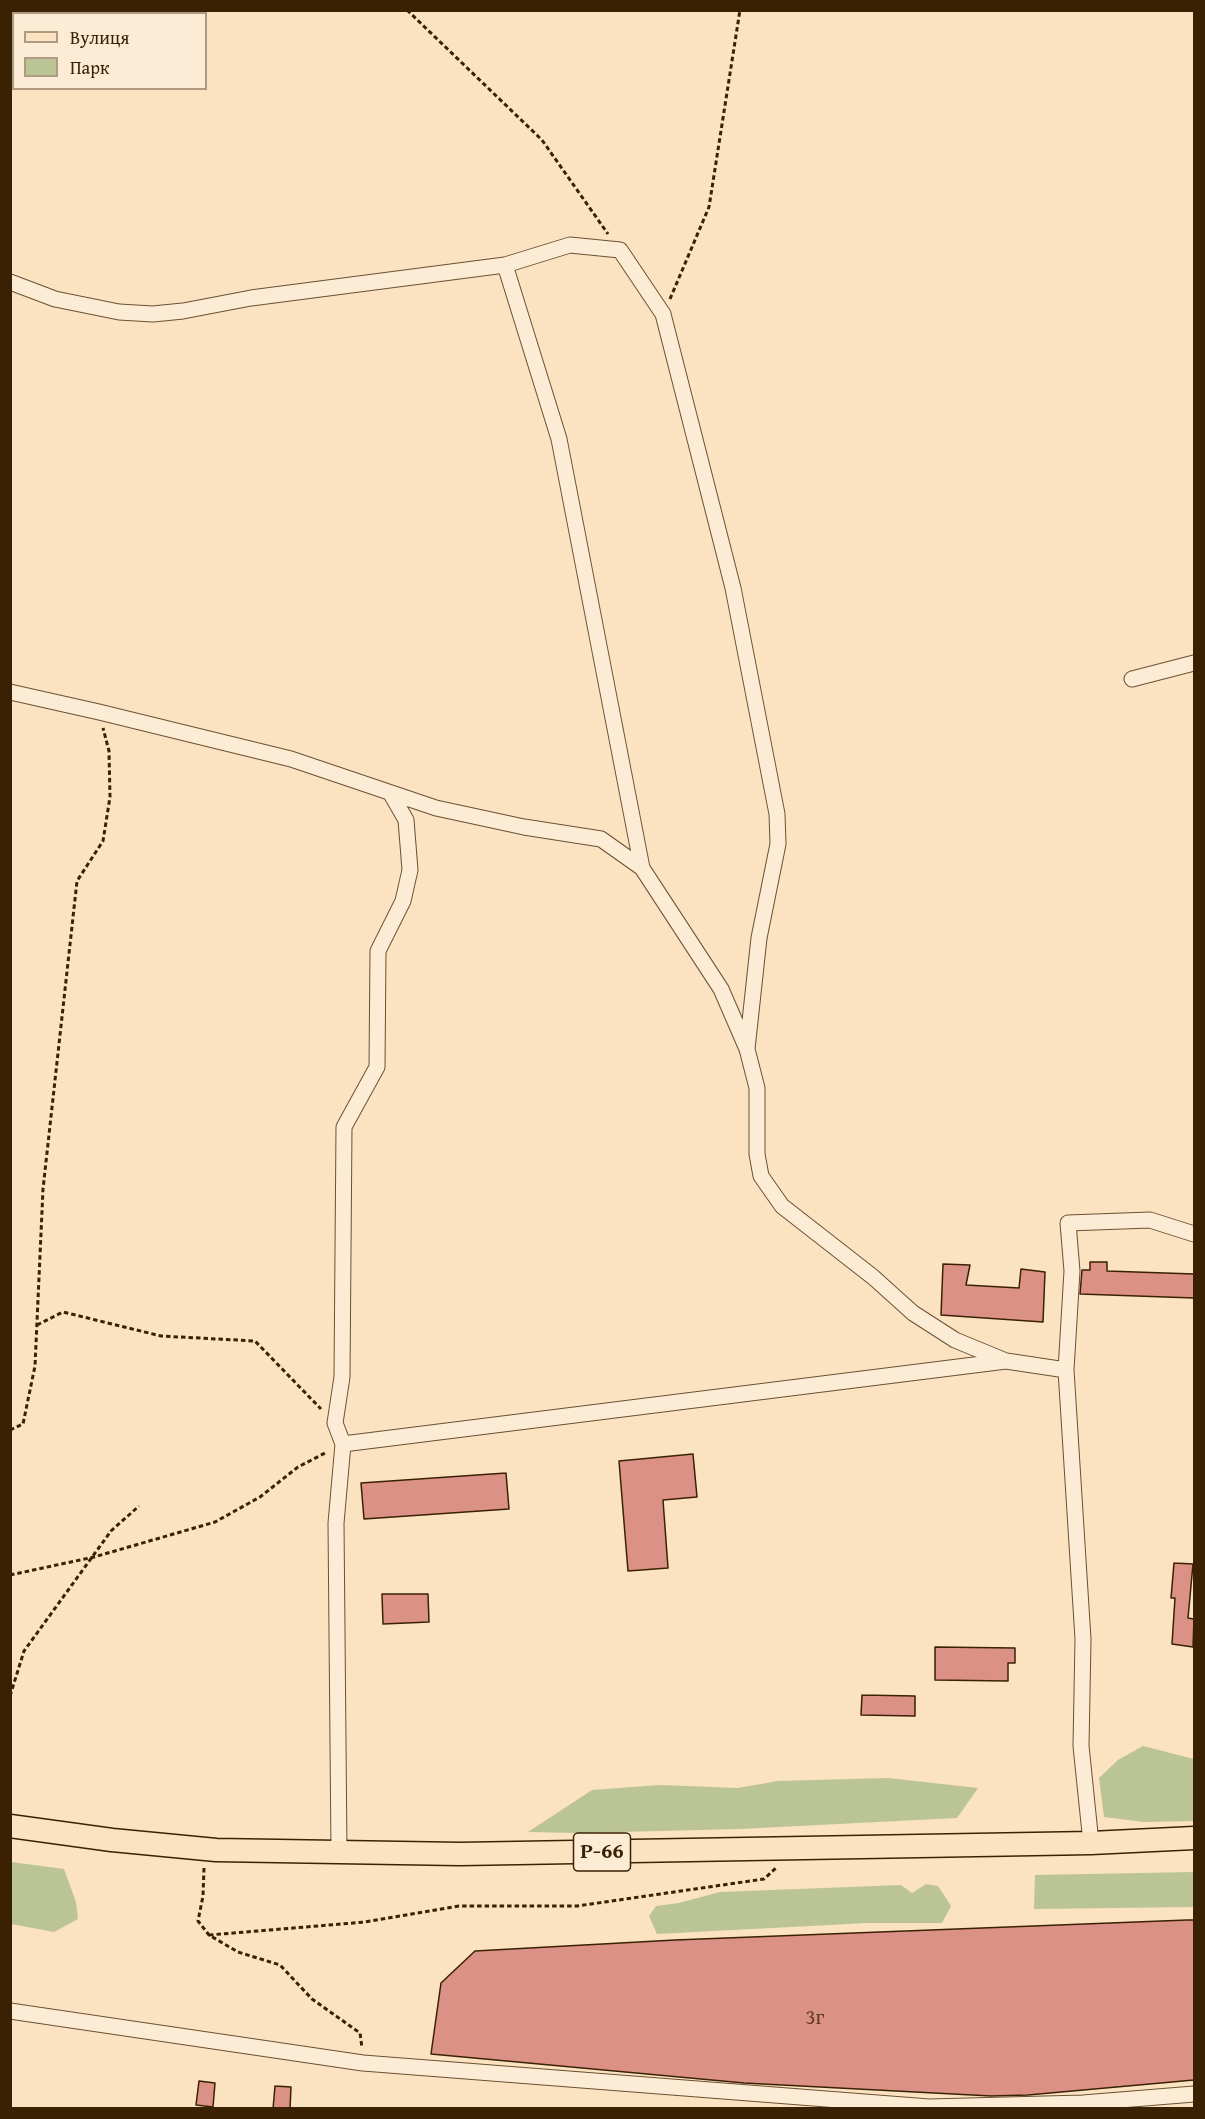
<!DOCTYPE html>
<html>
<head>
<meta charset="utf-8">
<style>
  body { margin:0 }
  #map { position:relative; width:1205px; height:2119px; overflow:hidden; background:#fbe2c0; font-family:"Gentium Book Plus",serif }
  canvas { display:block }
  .frame { position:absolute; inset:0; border:12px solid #3a2103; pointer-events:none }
  .legend { position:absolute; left:12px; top:12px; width:195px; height:78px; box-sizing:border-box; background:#fcecd6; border:2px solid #ae9b82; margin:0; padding:8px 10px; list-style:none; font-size:18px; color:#3a2103 }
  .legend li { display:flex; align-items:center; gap:12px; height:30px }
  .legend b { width:30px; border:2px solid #ae9b82 }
</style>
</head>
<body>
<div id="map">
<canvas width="1205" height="2119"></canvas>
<div class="frame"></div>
<ul class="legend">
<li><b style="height:8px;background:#fbe2c0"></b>Вулиця</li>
<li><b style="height:16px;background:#bbc495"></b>Парк</li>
</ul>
</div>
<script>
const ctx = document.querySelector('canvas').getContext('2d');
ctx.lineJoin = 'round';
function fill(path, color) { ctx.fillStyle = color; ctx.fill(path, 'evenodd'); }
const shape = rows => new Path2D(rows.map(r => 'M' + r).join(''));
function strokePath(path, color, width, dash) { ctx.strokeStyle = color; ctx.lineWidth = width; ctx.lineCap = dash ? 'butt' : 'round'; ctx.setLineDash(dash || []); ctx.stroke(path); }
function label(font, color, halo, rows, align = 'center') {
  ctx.font = font + ' "Gentium Book Plus",serif'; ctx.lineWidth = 4.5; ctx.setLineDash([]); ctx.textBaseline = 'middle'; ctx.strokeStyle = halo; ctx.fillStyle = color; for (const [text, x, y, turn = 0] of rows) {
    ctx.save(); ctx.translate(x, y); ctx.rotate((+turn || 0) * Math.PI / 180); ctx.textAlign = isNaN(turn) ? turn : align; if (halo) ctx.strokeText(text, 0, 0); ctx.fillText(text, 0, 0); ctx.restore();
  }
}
fill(shape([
  [1143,1746,1194,1759,1194,1821,1144,1822,1104,1817,1099,1778,1118,1760],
  [888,1778,978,1788,957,1818,740,1829,577,1833,528,1832,592,1790,660,1785,738,1788,778,1781],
  [11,1862,64,1869,76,1902,78,1919,54,1932,11,1924],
  [1194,1872,1194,1907,1034,1909,1035,1875],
  [926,1884,938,1886,951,1906,942,1923,867,1923,657,1934,649,1916,656,1906,679,1903,720,1892,901,1885,912,1893]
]), '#bbc495');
const building = shape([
  [1090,1262,1107,1262,1107,1271,1194,1274,1194,1298,1080,1294,1082,1270,1090,1270,1090,1262],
  [943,1264,970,1265,966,1285,1019,1288,1021,1269,1045,1272,1043,1322,941,1315,943,1264],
  [693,1454,697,1497,663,1500,668,1568,628,1571,619,1461,693,1454],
  [506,1473,509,1509,364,1519,361,1483,506,1473],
  [1174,1563,1193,1564,1188,1618,1194,1619,1193,1647,1172,1644,1175,1598,1171,1598,1174,1563],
  [382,1594,428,1594,429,1622,383,1624,382,1594],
  [935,1647,1015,1648,1015,1663,1008,1663,1008,1681,935,1680,935,1647],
  [862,1695,915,1696,915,1716,861,1715,862,1695],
  [1187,1920,1194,1920,1194,2080,1028,2095,991,2096,744,2083,431,2054,441,1983,475,1951,675,1940,1187,1920],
  [199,2081,215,2083,213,2107,196,2105,199,2081],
  [275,2086,291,2087,290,2109,273,2109,275,2086]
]);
fill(building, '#dc9187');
strokePath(building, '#3a2103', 1.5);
const minor = shape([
  [505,265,559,439,642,868],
  [10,282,55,299,119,312,153,314,183,311,251,298,505,265,570,245,620,250,663,314,733,588,777,814,778,844,759,938,747,1049],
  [1132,679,1194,663],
  [10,692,99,712,291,759,436,808,524,827,601,839,642,868,721,989,747,1049,757,1088,757,1154,761,1176,782,1206,873,1277,913,1313,955,1340,1006,1361,1066,1370],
  [343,1444,1006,1361],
  [1091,1843,1081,1746,1083,1639,1066,1370,1072,1271,1068,1223,1150,1220,1194,1234],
  [339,1852,336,1523,343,1444,335,1423,342,1377,344,1127,377,1067,378,951,403,901,410,870,406,820,391,794],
  [10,2011,363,2063,929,2107,1083,2103,1194,2094]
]);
const primary = shape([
  [10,1826,112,1840,216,1850,460,1854,1091,1843,1194,1838]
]);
strokePath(minor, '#6a5132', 17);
strokePath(primary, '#3a2103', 25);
strokePath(shape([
  [407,10,542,140,608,234],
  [670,299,709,207,740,10],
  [37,1325,63,1312,161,1336,255,1341,321,1409],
  [10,1430,23,1424,35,1366,43,1189,77,881,103,841,110,797,109,751,103,728],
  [10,1575,94,1557,215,1522,260,1497,298,1467,327,1452],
  [10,1696,24,1651,111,1531,139,1506],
  [204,1868,203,1896,198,1921,209,1935,238,1952,280,1965,312,1999,360,2033,362,2048],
  [209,1935,365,1922,459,1906,577,1906,764,1879,776,1868]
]), '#3a2103', 3, [4.5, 3]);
strokePath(minor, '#fcecd6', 15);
strokePath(primary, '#fbe2c0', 22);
label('21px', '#623d24', null, [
  ["3г",815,2019]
]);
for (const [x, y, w] of [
  [602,1852,57]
]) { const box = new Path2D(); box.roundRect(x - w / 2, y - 19, w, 38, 4.5); ctx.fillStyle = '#fcecd6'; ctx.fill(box); strokePath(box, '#3a2103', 1.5); }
label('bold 22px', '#3a2103', null, [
  ["Р-66",602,1852]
]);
</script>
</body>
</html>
